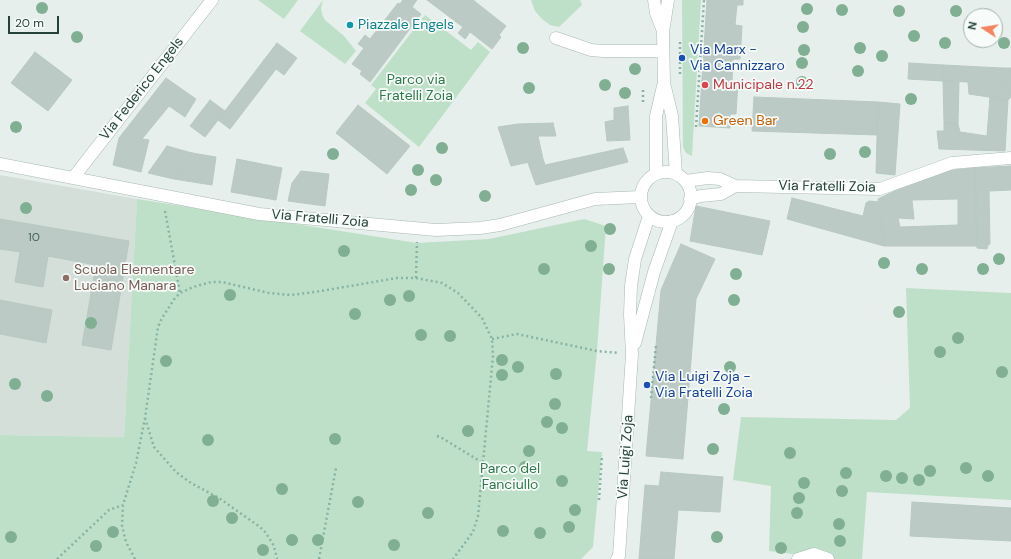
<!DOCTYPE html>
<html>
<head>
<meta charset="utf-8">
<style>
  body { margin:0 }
  #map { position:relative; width:1011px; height:559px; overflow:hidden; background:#e6efeb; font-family:"DM Sans",sans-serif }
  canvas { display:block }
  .north { position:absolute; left:963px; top:8px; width:40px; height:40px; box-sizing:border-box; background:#f7fbf9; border:1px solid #a3b1ad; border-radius:50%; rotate:282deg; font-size:11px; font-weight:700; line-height:16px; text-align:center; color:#24423a }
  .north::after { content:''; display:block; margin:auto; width:14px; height:18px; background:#f4845f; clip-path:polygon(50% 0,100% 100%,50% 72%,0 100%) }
  .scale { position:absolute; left:8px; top:16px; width:51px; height:18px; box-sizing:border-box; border:2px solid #24423a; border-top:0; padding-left:5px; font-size:12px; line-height:14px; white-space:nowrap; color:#24423a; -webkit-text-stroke:3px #f7fbf9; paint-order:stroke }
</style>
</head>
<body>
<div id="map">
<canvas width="1011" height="559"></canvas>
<div class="north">N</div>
<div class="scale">20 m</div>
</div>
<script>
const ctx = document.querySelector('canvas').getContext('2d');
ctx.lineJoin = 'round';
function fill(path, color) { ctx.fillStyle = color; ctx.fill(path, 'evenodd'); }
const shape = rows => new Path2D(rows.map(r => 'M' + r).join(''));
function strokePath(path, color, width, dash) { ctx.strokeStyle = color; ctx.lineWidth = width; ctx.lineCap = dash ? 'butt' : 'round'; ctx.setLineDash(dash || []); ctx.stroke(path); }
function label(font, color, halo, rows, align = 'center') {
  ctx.font = font + ' "DM Sans",sans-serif'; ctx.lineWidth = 3.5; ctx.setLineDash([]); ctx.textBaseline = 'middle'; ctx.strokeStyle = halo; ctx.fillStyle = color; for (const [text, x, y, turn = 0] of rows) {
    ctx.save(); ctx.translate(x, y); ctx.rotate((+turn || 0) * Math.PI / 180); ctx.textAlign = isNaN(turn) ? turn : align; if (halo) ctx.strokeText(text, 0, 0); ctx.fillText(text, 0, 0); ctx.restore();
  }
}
fill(shape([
  [0,175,137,199,124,437,0,435]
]), '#d4dfda');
fill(shape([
  [258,0,298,0,284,19],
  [323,0,321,8,322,14,325,20,344,36,356,51,345,64,300,31],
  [531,0,580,0,582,5,559,27,550,25,542,19,535,11],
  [682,0,701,0,692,156,686,153,683,147],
  [425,15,471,50,478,42,490,52,419,147,365,103,376,89,371,85],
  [137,199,417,243,489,239,584,219,606,226,597,351,587,451,602,452,593,547,581,559,0,559,0,435,124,437],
  [906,288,1011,293,1011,500,867,492,862,559,832,559,769,551,771,486,733,480,741,417,896,420,910,408]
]), '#bfe0c8');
const building = shape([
  [403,0,417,0,412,7,421,14,370,82,360,74,362,71,352,64,364,48,358,44,365,35,370,39,398,3,400,4,403,0],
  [427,0,473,0,506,26,499,35,501,37,492,49,470,32,465,39,458,33,463,27,427,0],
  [707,0,743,0,743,5,737,5,735,25,742,26,740,59,733,59,732,81,738,82,736,114,730,114,730,128,699,126,707,0],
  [277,43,297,58,284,75,264,60,277,43],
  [35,52,72,80,48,111,11,83,35,52],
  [264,60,276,69,230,129,218,120,264,60],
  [909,63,943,65,943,81,908,79,909,63],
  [943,65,1002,68,1002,80,1011,94,1011,97,1008,100,969,94,968,82,943,81,943,65],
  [1002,68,1011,68,1011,94,1002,80,1002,68],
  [166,78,196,99,185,117,169,106,142,139,149,140,141,172,113,165,119,138,166,78],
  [943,81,959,82,958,124,944,123,943,81],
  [754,97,878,102,877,135,752,131,754,97],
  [990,97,1008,100,1005,151,939,149,937,131,944,131,944,123,958,124,960,132,987,136,990,97],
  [210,100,225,111,205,137,190,126,210,100],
  [878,102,900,104,895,175,876,173,878,102],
  [358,105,410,146,387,174,336,133,358,105],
  [628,106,630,140,607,141,605,122,614,120,614,108,628,106],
  [553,123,556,136,538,136,543,159,511,166,498,127,518,124,553,123],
  [167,146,192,153,174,179,148,173,167,146],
  [623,148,628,162,536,185,528,163,543,159,545,165,623,148],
  [192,153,216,157,212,185,174,179,192,153],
  [237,159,282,168,276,200,231,192,237,159],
  [1011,166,1011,190,989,191,990,244,988,245,987,249,977,248,975,168,1011,166],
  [975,168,977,246,884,246,878,199,909,184,944,171,975,168],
  [958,199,958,225,900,227,898,218,914,219,912,200,958,199],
  [301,171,329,174,325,206,288,201,292,183,301,171],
  [792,198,863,216,866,203,869,201,879,202,884,246,787,219,792,198],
  [696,206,770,221,762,255,690,241,696,206],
  [0,219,129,241,111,350,82,345,96,265,48,256,43,287,15,282,20,252,0,249,0,219],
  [681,244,715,259,696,299,683,459,646,456,661,290,681,244],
  [0,300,52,310,46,343,0,334,0,300],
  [661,472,723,477,720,512,678,510,674,559,639,559,645,485,659,486,661,472],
  [912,502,1011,508,1011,541,910,536,912,502]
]);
fill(building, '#bbcac4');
strokePath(building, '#b8c9c2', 1);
const minor = shape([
  [654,0,656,13,663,31],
  [668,0,663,32,664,83,672,116,676,174],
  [556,38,591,50,603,51,663,51],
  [0,164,259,214,436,230,480,228,500,225,595,199,640,197],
  '641 197a25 25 0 1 1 50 0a25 25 0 1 1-50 0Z',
  [656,174,656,116,663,86],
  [73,178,212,0],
  [685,181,708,178,720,179,735,186,880,189,952,163,1011,158],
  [690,199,701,196,721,194,735,186],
  [635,343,654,272,672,221],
  [617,559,619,556,632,354,630,315,631,286,635,259,649,216],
  [798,559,814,554,828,559]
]);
strokePath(minor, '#a8b8b2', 13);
strokePath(shape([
  [680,42,680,74],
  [643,90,643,102],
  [696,127,704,0],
  [165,211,180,293],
  [416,278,417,242],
  [492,339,517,334,597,351,619,353],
  [651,398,656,345],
  [145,418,154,447,176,472,191,483,219,498,260,527,266,533,274,546,277,559],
  [437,436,442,438,483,463],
  [599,500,602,455],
  [57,559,109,510,123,505],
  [135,559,126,542,122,526,123,505,136,463,145,418,158,327,162,318,175,298,180,293,193,287,211,282,222,282,269,293,291,295,315,292,397,278,416,278,442,283,458,293,482,318,492,339,493,356,478,516,473,532,453,559],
  [319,559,336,468]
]), '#86b3a5', 2.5, [2, 3]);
strokePath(minor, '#fff', 12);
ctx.fillStyle = '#80af93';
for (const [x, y] of [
  [42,8],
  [807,9],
  [842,10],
  [899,11],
  [956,11],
  [803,27],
  [914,36],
  [77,37],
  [945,43],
  [1004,43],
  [523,48],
  [860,48],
  [804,50],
  [882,56],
  [802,63],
  [635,69],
  [858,71],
  [802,82],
  [605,85],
  [529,88],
  [625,93],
  [911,99],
  [16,127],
  [442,148],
  [865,152],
  [333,154],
  [830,154],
  [418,170],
  [436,180],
  [411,190],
  [485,196],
  [26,208],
  [610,229],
  [591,246],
  [344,251],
  [999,259],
  [884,263],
  [544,269],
  [609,269],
  [922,269],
  [983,269],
  [736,274],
  [230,295],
  [409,296],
  [390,300],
  [734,300],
  [899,312],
  [355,314],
  [91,323],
  [421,335],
  [450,336],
  [958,338],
  [940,352],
  [502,360],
  [166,361],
  [518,367],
  [730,367],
  [1002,372],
  [556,374],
  [502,375],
  [15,384],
  [47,396],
  [555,404],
  [724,409],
  [547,422],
  [562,428],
  [468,431],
  [335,439],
  [208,440],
  [713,449],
  [529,451],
  [790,453],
  [525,467],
  [966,468],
  [930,471],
  [846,473],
  [886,476],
  [988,476],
  [902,478],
  [919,480],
  [562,481],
  [804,483],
  [282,489],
  [842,491],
  [799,498],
  [213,501],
  [358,502],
  [575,510],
  [428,513],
  [797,513],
  [232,518],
  [839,524],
  [569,527],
  [503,531],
  [113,532],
  [540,533],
  [11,537],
  [717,537],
  [292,540],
  [318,540],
  [840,541],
  [394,545],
  [96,546],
  [781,548],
  [263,550]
]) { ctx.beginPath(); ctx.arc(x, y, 6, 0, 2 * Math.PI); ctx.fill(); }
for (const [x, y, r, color] of [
  [350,25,4,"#0f9aa8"],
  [682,58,4,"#1a4fb4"],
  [705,85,4,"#e0444e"],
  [705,121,4,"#e8710a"],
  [66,278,4,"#8d6e63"],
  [647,385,4,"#1a4fb4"]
]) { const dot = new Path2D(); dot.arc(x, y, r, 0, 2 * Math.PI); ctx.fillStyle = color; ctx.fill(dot); strokePath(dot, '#f7fbf9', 1.5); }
label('12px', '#4a645c', null, [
  ["10",34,238]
]);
label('14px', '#0d838f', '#f7fbf9', [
  ["Piazzale Engels",358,25]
], 'left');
label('14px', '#164399', '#f7fbf9', [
  ["Via Marx -",690,50],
  ["Via Cannizzaro",690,66],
  ["Via Luigi Zoja -",655,377],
  ["Via Fratelli Zoia",655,393]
], 'left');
label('14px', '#2d7a4b', '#f7fbf9', [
  ["Parco via",416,80],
  ["Fratelli Zoia",416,96],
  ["Parco del",510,469],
  ["Fanciullo",510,485]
]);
label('14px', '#be3a42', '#f7fbf9', [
  ["Municipale n.22",713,85]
], 'left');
label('14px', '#24423a', '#f7fbf9', [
  ["Via Federico Engels",142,89,-52],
  ["Via Fratelli Zoia",827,187,1],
  ["Via Fratelli Zoia",320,219,5],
  ["Via Luigi Zoja",626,457,-86]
]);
label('14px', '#c56008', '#f7fbf9', [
  ["Green Bar",713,121]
], 'left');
label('14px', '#785e54', '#f7fbf9', [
  ["Scuola Elementare",74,270],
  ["Luciano Manara",74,286]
], 'left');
</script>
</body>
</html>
